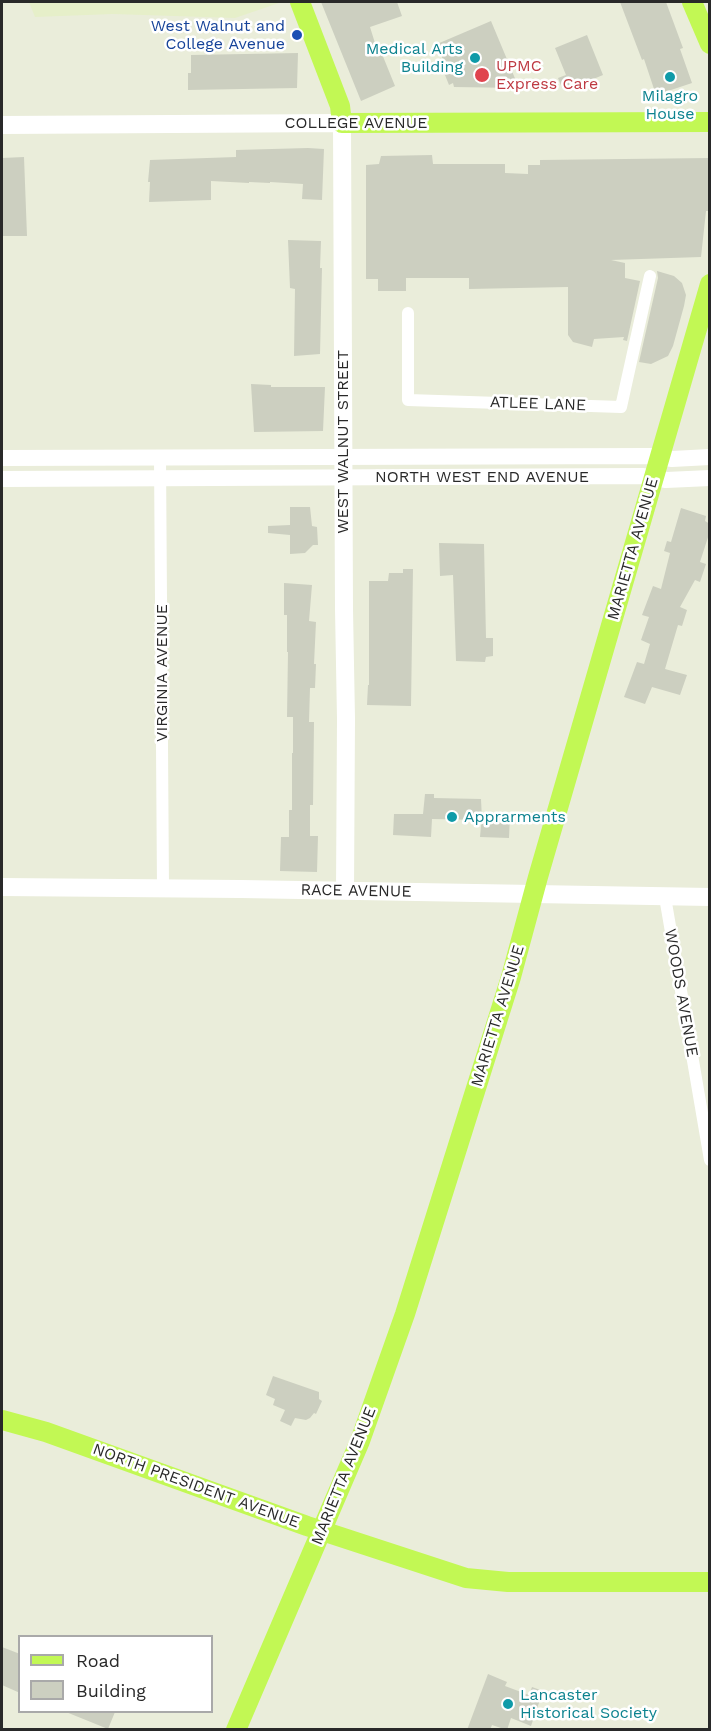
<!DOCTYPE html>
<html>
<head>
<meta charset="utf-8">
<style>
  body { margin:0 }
  #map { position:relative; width:711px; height:1731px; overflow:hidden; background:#eaedda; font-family:"Work Sans",sans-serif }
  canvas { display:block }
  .frame { position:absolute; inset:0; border:3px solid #292929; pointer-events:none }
  .legend { position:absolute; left:18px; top:1635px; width:195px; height:78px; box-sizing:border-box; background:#fff; border:2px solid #a9a9a9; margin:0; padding:8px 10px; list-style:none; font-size:18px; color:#292929 }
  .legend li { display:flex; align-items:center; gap:12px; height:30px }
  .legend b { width:30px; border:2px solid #a9a9a9 }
</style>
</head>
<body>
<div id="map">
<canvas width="711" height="1731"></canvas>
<div class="frame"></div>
<ul class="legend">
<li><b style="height:8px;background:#c2f854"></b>Road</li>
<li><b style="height:16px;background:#cccfc0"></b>Building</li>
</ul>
</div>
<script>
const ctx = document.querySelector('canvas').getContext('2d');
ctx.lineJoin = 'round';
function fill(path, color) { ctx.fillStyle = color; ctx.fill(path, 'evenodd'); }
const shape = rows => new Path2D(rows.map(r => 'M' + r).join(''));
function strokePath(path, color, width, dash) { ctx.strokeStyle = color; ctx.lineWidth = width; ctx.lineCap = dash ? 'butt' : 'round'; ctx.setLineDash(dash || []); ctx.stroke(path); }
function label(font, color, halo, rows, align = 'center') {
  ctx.font = font + ' "Work Sans",sans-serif'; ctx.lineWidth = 5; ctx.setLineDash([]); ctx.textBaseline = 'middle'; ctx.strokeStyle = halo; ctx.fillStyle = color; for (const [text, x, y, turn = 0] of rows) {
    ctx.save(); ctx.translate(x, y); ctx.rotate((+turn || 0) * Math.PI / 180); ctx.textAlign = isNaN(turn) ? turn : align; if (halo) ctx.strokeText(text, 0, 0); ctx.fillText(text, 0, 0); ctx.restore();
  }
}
fill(shape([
  [29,2,278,2,279,3,235,18,113,14,35,17]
]), '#e6efc9');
fill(shape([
  [321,2,397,2,402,16,370,27,379,56,382,54,395,86,361,101],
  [620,2,666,2,683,48,680,49,692,83,656,95,644,59,642,60],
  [491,21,519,88,454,87,453,83,449,85,445,75,448,73,437,44],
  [587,35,603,75,579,85,580,88,562,88,558,78,566,75,555,48],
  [298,53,297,88,188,90,188,73,191,73,191,55],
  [308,148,324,149,322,200,302,199,303,184,270,182,270,183,249,182,249,183,211,181,211,200,149,202,150,182,148,182,150,160,236,157,236,150],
  [432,155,433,164,505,164,505,173,528,174,528,165,540,165,540,160,710,158,710,211,706,211,701,257,611,260,625,263,625,278,640,281,627,341,623,340,624,337,594,339,592,347,573,342,568,335,568,287,469,289,469,278,406,278,406,291,378,291,378,279,366,279,366,165,379,164,381,156],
  [24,157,27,236,2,236,2,158],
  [288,240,321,241,320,268,322,268,320,354,294,356,295,289,290,288],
  [657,271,674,276,682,283,686,295,684,306,673,346,668,356,651,364,639,362,658,278],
  [251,384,271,385,271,387,325,387,323,431,254,432],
  [290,507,310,507,312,526,317,527,318,545,313,545,305,553,290,554,290,535,268,533,268,526,290,525],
  [681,508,706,516,705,521,710,524,710,531,700,562,706,564,700,582,695,580,680,607,687,610,682,626,678,625,665,669,687,675,680,695,652,687,645,704,624,697,637,662,644,664,650,644,641,640,649,617,642,615,653,586,661,589,670,553,664,551,667,541,671,542],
  [439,543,484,544,486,638,493,638,493,656,486,657,485,662,456,661,453,575,440,576],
  [403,569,413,569,411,706,367,705,368,685,369,685,369,581,388,581,389,573,403,573],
  [284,583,312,585,309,621,316,622,314,664,316,664,315,688,310,688,309,722,314,722,313,805,310,805,310,836,318,836,317,872,280,871,281,837,289,837,289,810,292,810,292,753,293,753,293,717,287,717,288,652,287,652,287,615,284,615],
  [425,794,434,794,434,798,481,799,482,820,432,819,431,837,393,835,394,814,423,814],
  [482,815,510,816,509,838,480,837],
  [273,1376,319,1392,319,1399,322,1401,316,1414,314,1413,310,1418,306,1420,295,1418,291,1426,280,1421,285,1410,273,1405,275,1399,266,1395],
  [2,1647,20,1654,20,1693,2,1685],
  [488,1674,507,1682,505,1686,529,1695,532,1687,543,1691,531,1726,511,1718,507,1730,492,1725,490,1730,467,1730],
  [66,1712,115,1712,108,1729]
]), '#cccfc0');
strokePath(shape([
  [408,313,408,400,621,407,650,276],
  [160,457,163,889],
  [665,897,710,1160]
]), '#fff', 12);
strokePath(shape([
  [2,458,650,456,672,459,710,457],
  [2,479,642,476,666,480,710,478]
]), '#fff', 16);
strokePath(shape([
  [2,125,342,123,344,609,346,719,345,891],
  [2,887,241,889,710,897]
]), '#fff', 18);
strokePath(shape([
  [300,2,340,106,342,123,710,122],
  [692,2,710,44],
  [2,1420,46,1432,307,1526,466,1578,508,1582,710,1582],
  [236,1730,360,1441,405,1314,511,977,538,877,710,284]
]), '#c2f854', 20);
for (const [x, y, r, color] of [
  [297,35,6,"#1a4fb4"],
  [475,58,6,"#0f9aa8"],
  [482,75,8,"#e0444e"],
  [670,77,6,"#0f9aa8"],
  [452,817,6,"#0f9aa8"],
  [508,1704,6,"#0f9aa8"]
]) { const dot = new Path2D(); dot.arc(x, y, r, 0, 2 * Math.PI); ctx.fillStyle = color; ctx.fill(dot); strokePath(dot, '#fff', 2); }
label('16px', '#164399', '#fff', [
  ["West Walnut and",285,26],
  ["College Avenue",285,44]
], 'right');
label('16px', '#0d838f', '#fff', [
  ["Medical Arts",463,49,"right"],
  ["Building",463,67,"right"],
  ["Milagro",670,96,"center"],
  ["House",670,114,"center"],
  ["Apprarments",464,817],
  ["Lancaster",520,1695],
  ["Historical Society",520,1713]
], 'left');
label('16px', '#be3a42', '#fff', [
  ["UPMC",496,66],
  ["Express Care",496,84]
], 'left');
label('16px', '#292929', '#fff', [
  ["COLLEGE AVENUE",356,123],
  ["ATLEE LANE",538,404,2],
  ["WEST WALNUT STREET",343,442,-90],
  ["NORTH WEST END AVENUE",482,477],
  ["MARIETTA AVENUE",633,549,-74],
  ["VIRGINIA AVENUE",162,673,-90],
  ["RACE AVENUE",356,891,1],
  ["WOODS AVENUE",681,993,80],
  ["MARIETTA AVENUE",498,1016,-73],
  ["MARIETTA AVENUE",344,1476,-68],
  ["NORTH PRESIDENT AVENUE",196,1486,20]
]);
</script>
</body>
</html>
